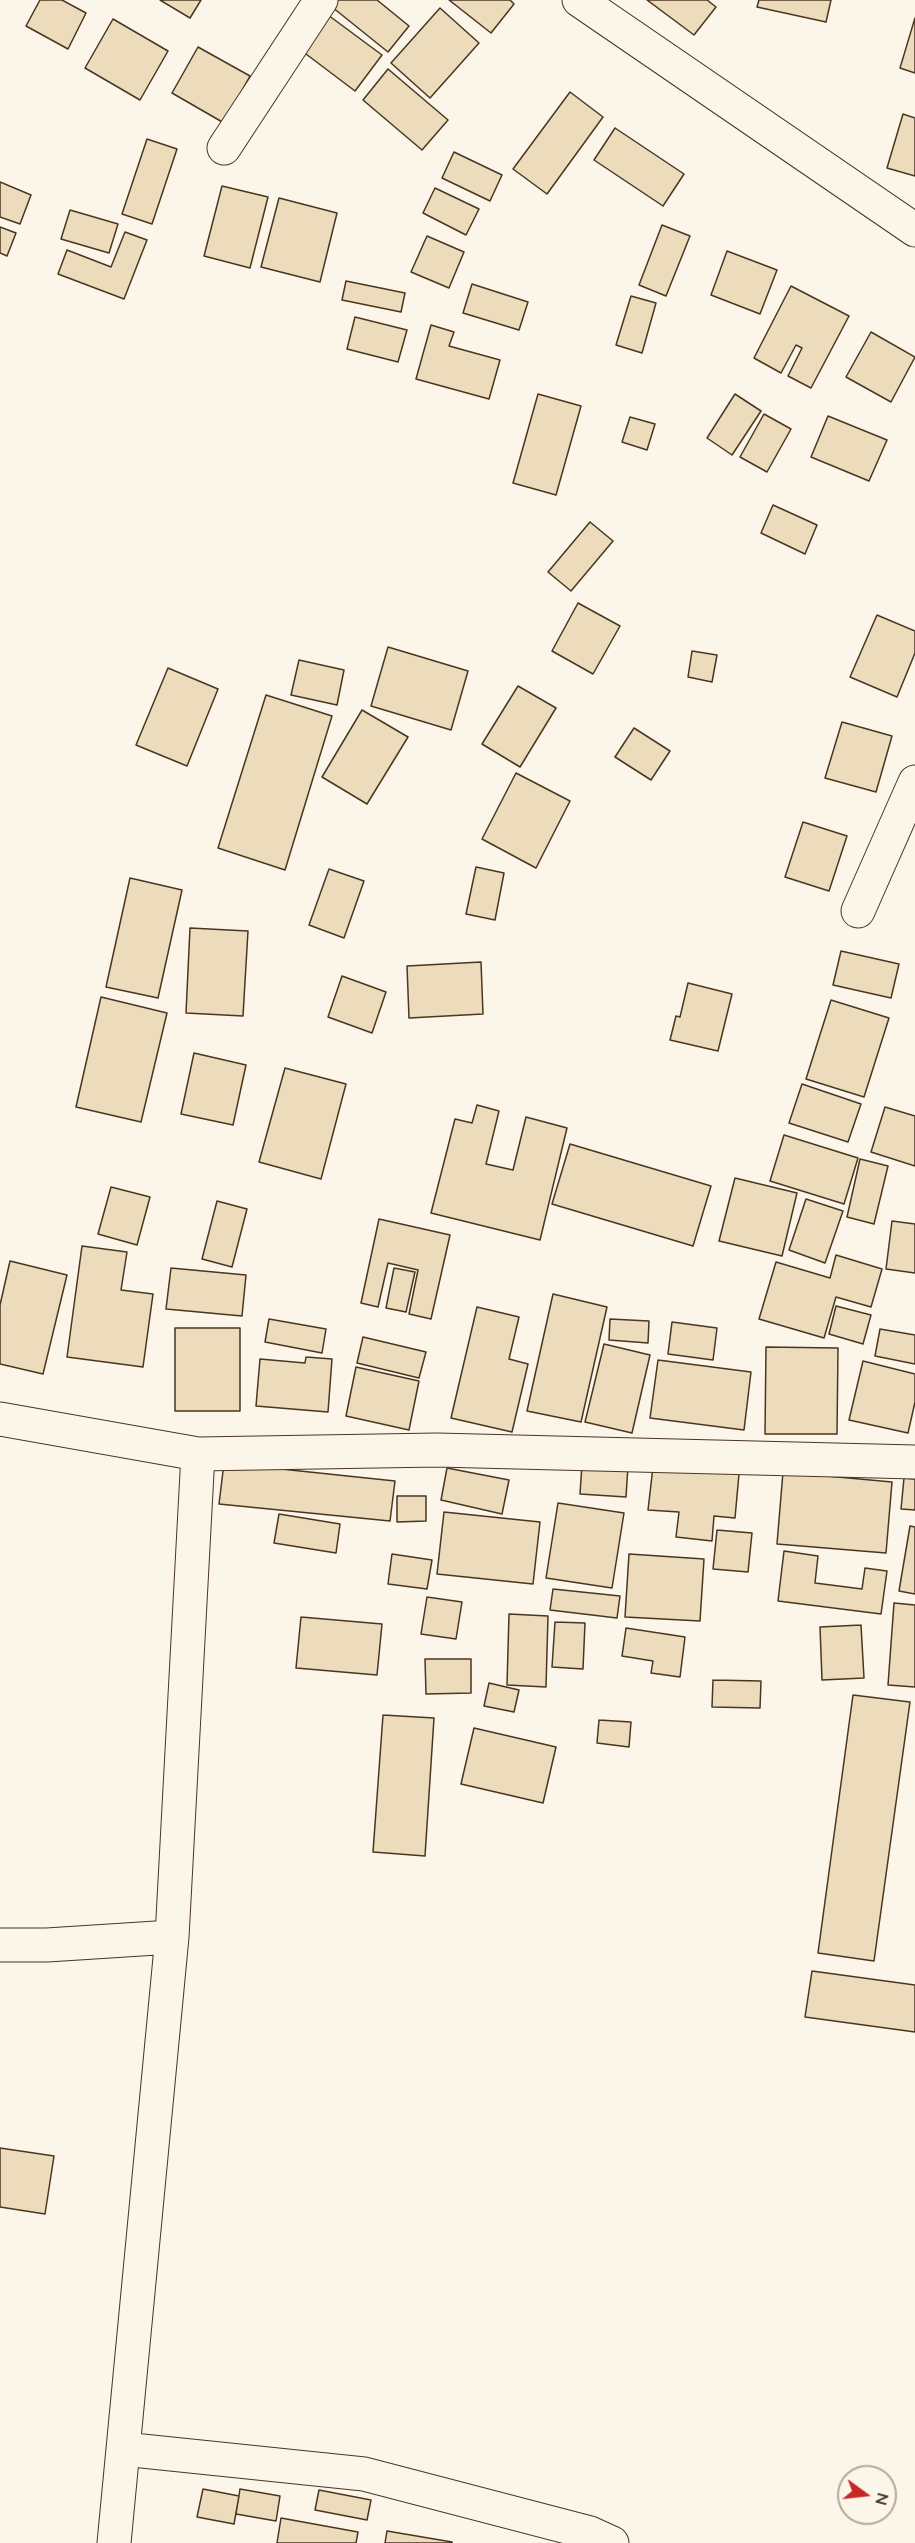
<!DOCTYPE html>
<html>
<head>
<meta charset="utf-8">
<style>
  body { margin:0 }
  #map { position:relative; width:915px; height:2543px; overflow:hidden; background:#fbf6e9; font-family:Mulish,sans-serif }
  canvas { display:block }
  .north { position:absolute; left:837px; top:2465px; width:60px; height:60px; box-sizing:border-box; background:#fbf6e9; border:2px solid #b4a999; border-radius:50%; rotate:105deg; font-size:16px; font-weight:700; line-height:24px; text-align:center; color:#4a3520 }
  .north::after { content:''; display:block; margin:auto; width:21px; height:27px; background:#c62828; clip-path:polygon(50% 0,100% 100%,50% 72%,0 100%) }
</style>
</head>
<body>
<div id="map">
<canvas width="915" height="2543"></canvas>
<div class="north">N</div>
</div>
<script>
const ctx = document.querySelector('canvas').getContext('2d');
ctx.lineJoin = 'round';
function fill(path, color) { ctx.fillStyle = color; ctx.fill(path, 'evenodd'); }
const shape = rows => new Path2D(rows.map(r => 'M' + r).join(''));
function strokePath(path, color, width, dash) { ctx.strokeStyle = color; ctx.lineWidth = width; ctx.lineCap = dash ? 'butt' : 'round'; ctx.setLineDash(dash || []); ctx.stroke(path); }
const building = shape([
  [40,0,62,0,86,13,68,49,26,26,40,0],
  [160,0,201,0,190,18,160,0],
  [338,0,377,0,409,26,388,52,332,7,338,0],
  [449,0,510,0,514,4,491,33,449,0],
  [647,0,707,0,716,7,694,35,647,0],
  [759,0,831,0,826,22,757,7,759,0],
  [440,8,479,43,430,98,391,63,440,8],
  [328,15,382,55,355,91,302,51,328,15],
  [915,18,915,73,900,68,915,18],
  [113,19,168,51,140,100,85,68,113,19],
  [198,47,250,76,224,123,172,93,198,47],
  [388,69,448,120,422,150,363,100,388,69],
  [570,92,603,117,547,194,513,169,570,92],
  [903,114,915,118,915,176,887,168,903,114],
  [615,128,684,174,663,206,594,160,615,128],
  [147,139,177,149,152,224,122,214,147,139],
  [454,152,502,175,490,201,442,178,454,152],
  [0,182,31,195,20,224,0,217,0,182],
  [222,186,268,197,250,268,204,256,222,186],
  [435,188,479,209,466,235,423,213,435,188],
  [279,198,337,213,320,282,261,267,279,198],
  [70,210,118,224,109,253,61,239,70,210],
  [662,225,690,236,666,296,639,285,662,225],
  [0,227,16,233,7,256,0,253,0,227],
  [125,232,147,240,124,299,58,274,67,250,111,267,125,232],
  [427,236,464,252,449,288,411,272,427,236],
  [727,251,777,270,760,314,711,295,727,251],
  [346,281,405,293,401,312,342,300,346,281],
  [472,284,528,302,519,330,463,313,472,284],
  [791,286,849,316,811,388,788,376,802,348,796,345,781,373,754,358,791,286],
  [631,296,656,303,642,353,616,345,631,296],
  [355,317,407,330,398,362,347,349,355,317],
  [431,325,454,332,449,346,500,360,489,399,416,379,431,325],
  [871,332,915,357,891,402,846,377,871,332],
  [538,394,581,406,556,495,513,483,538,394],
  [735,394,761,411,732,455,707,438,735,394],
  [764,414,791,429,767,472,740,457,764,414],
  [828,416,887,440,869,481,811,457,828,416],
  [630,417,655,424,647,450,622,442,630,417],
  [773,505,817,525,805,554,761,533,773,505],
  [590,522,613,541,571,591,548,572,590,522],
  [578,603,620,626,593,674,552,651,578,603],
  [877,615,915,631,915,653,897,697,850,677,877,615],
  [388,647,468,671,451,730,371,706,388,647],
  [692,651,717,655,712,682,688,677,692,651],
  [299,660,344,670,337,705,291,695,299,660],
  [168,668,218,689,187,766,136,745,168,668],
  [518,686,556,708,520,767,482,744,518,686],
  [266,695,332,716,285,870,218,848,266,695],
  [362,710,408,737,367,804,322,777,362,710],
  [842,722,892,736,876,792,825,778,842,722],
  [634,728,670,751,651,780,615,757,634,728],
  [516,773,570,801,536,868,482,839,516,773],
  [803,822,847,836,829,891,785,877,803,822],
  [476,867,504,873,495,920,466,914,476,867],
  [329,869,364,881,344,938,309,925,329,869],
  [130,878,182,890,158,998,106,987,130,878],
  [190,928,248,931,243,1016,186,1013,190,928],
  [841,951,899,964,891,998,833,985,841,951],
  [481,962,483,1014,409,1018,407,966,481,962],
  [342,976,386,992,372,1033,328,1017,342,976],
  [688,983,732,994,718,1051,670,1040,676,1016,680,1017,688,983],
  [101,997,167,1013,141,1122,76,1107,101,997],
  [831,1000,889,1018,864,1097,806,1079,831,1000],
  [194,1053,246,1065,233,1125,181,1114,194,1053],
  [285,1068,346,1084,321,1179,259,1162,285,1068],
  [802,1084,861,1104,848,1142,789,1123,802,1084],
  [477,1105,499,1111,486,1164,513,1170,526,1117,567,1128,540,1240,431,1213,455,1119,472,1123,477,1105],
  [885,1107,915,1116,915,1166,871,1152,885,1107],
  [784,1135,858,1158,844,1204,770,1181,784,1135],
  [570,1144,711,1186,693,1246,552,1204,570,1144],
  [860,1159,888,1166,874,1224,847,1217,860,1159],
  [735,1178,797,1193,782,1256,719,1241,735,1178],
  [111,1187,150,1197,137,1245,98,1234,111,1187],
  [806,1199,843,1211,825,1263,789,1250,806,1199],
  [217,1201,247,1209,232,1267,202,1259,217,1201],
  [379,1219,450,1235,431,1319,409,1314,418,1270,388,1263,378,1307,361,1303,379,1219],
  [892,1221,915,1224,915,1273,886,1269,892,1221],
  [82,1246,127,1252,121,1290,153,1294,143,1367,67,1357,82,1246],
  [836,1255,882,1269,871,1307,836,1297,824,1338,759,1319,776,1262,830,1278,836,1255],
  [10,1261,67,1275,43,1374,0,1364,0,1305,10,1261],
  [171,1268,246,1275,242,1316,166,1309,171,1268],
  [394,1268,415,1272,406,1312,386,1308,394,1268],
  [553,1294,607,1307,581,1422,527,1411,553,1294],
  [836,1306,871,1315,863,1344,829,1334,836,1306],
  [477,1307,519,1317,509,1359,528,1364,512,1432,451,1418,477,1307],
  [269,1319,326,1329,322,1353,265,1342,269,1319],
  [610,1319,649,1321,648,1343,609,1340,610,1319],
  [672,1322,717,1328,713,1360,668,1354,672,1322],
  [175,1328,240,1328,240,1411,175,1411,175,1328],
  [880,1329,915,1335,915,1364,875,1356,880,1329],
  [363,1337,426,1352,419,1378,357,1363,363,1337],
  [604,1344,650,1355,632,1433,585,1422,604,1344],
  [766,1347,838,1348,837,1434,765,1434,766,1347],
  [306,1357,332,1359,328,1412,256,1406,260,1359,305,1363,306,1357],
  [658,1360,751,1372,744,1430,650,1418,658,1360],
  [863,1361,915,1374,915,1402,908,1433,849,1420,863,1361],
  [356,1367,419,1381,409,1430,346,1416,356,1367],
  [224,1463,395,1481,390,1521,219,1504,224,1463],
  [582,1464,628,1466,626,1497,580,1494,582,1464],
  [653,1467,739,1474,735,1518,714,1516,712,1541,676,1537,679,1512,648,1510,653,1467],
  [447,1468,509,1480,502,1514,441,1500,447,1468],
  [783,1472,892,1482,886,1553,777,1544,783,1472],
  [904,1478,915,1479,915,1510,901,1509,904,1478],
  [397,1496,426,1496,426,1521,397,1522,397,1496],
  [558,1503,624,1513,612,1588,546,1578,558,1503],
  [444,1512,540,1522,533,1584,437,1574,444,1512],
  [279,1514,340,1524,336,1553,274,1543,279,1514],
  [910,1526,915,1527,915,1594,899,1591,910,1526],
  [717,1530,752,1533,748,1572,713,1569,717,1530],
  [784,1551,818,1556,815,1583,862,1589,865,1568,887,1571,881,1614,778,1601,784,1551],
  [392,1554,432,1560,427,1589,388,1584,392,1554],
  [629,1554,704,1559,700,1621,625,1617,629,1554],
  [553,1589,620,1596,617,1618,550,1610,553,1589],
  [427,1597,462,1602,456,1639,421,1634,427,1597],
  [894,1603,915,1605,915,1687,888,1685,894,1603],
  [509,1614,548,1616,546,1687,507,1685,509,1614],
  [301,1617,382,1624,377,1675,296,1668,301,1617],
  [555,1622,585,1623,583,1669,552,1667,555,1622],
  [861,1625,864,1678,822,1680,820,1627,861,1625],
  [626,1628,685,1637,680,1677,651,1673,653,1661,622,1656,626,1628],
  [425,1659,471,1659,471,1693,426,1694,425,1659],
  [713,1680,761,1681,760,1708,712,1707,713,1680],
  [489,1683,519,1690,514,1712,484,1706,489,1683],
  [853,1695,910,1702,874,1961,818,1953,853,1695],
  [383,1715,434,1718,425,1856,373,1852,383,1715],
  [599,1720,631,1722,629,1747,597,1743,599,1720],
  [474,1728,556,1747,543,1803,461,1784,474,1728],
  [812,1971,915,1985,915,2032,805,2017,812,1971],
  [0,2148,54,2156,45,2214,0,2207,0,2148],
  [203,2489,239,2496,234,2524,197,2517,203,2489],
  [240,2489,280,2496,276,2521,236,2514,240,2489],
  [319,2490,371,2500,367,2520,315,2510,319,2490],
  [281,2518,358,2532,356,2543,277,2543,281,2518],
  [387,2531,452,2542,452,2543,385,2543,387,2531]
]);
fill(building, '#ecdcbc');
strokePath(building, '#4a3520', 1.5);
const minor = shape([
  [579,0,915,230],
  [224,148,321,0],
  [858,911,915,782],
  [0,1419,198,1454,172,1937,114,2543],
  [198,1454,437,1450,915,1462],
  [0,1945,47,1945,172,1937],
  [123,2449,364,2474,590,2533,612,2543]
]);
strokePath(minor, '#4a3520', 35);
strokePath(minor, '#fbf6e9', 33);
</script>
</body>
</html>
